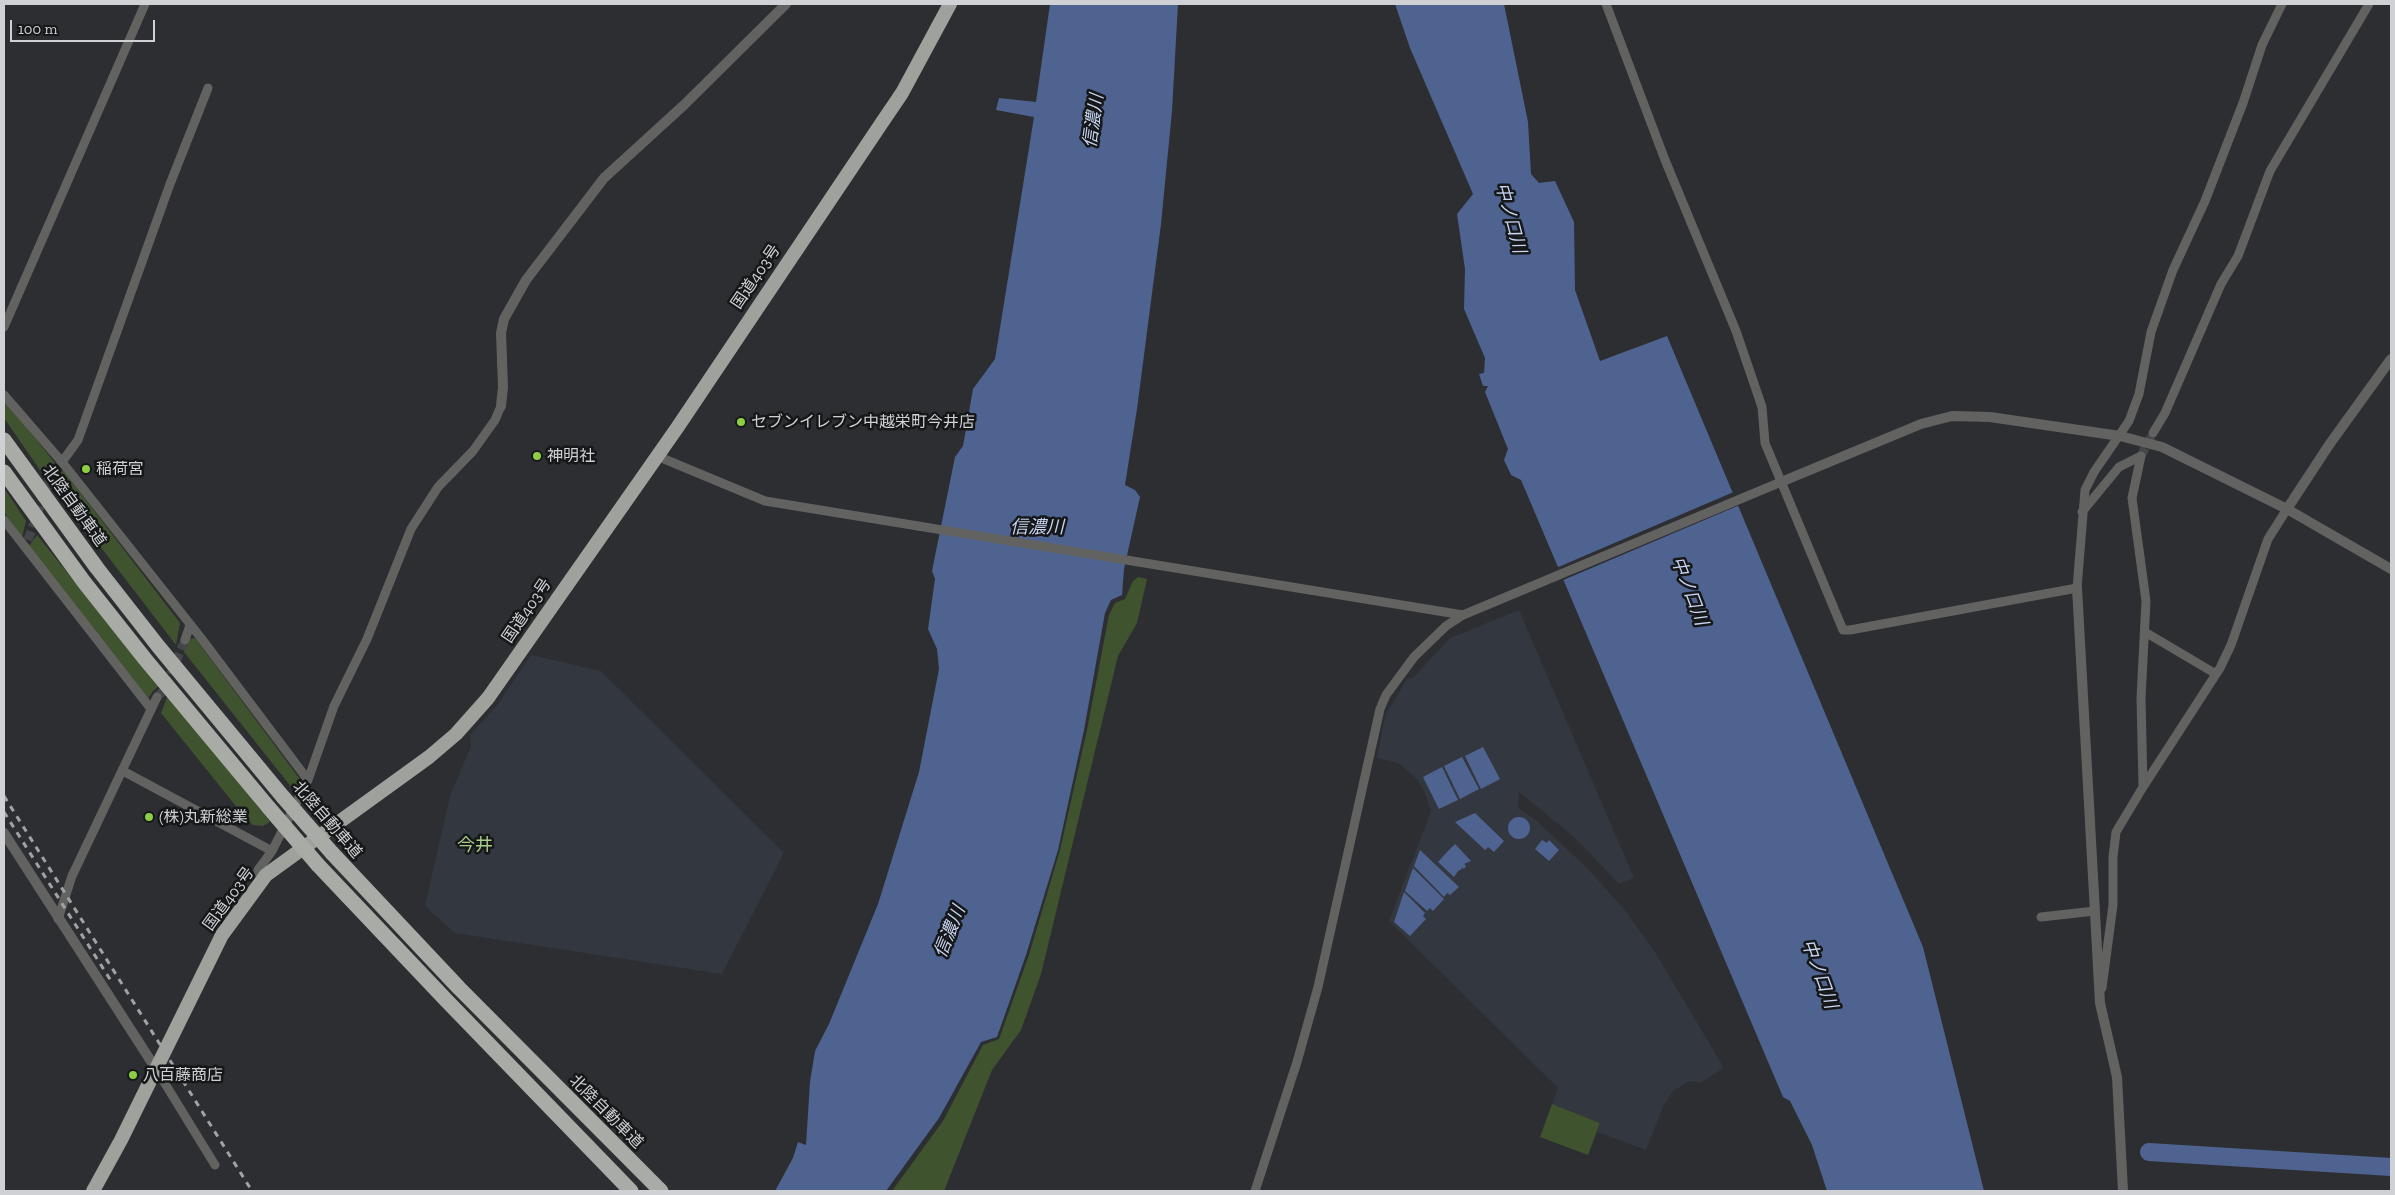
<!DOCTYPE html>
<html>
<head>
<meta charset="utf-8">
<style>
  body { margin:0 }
  #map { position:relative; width:2395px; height:1195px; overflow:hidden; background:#2d2e32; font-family:"Zilla Slab",serif }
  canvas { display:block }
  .frame { position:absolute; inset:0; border:5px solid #d0d1d4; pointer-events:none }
  .scale { position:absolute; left:10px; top:20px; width:145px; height:22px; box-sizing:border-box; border:2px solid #d0d1d4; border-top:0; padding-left:6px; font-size:15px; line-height:18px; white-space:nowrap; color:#d0d1d4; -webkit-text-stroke:4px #161718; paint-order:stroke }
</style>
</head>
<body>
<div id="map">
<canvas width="2395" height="1195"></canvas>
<div class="frame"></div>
<div class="scale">100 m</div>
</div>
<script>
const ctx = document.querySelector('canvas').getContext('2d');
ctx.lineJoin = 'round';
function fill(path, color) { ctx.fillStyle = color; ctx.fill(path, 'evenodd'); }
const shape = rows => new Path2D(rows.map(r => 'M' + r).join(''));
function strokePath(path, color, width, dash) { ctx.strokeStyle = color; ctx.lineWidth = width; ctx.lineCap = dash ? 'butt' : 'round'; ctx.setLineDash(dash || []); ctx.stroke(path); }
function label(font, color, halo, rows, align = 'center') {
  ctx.font = font + ' "Zilla Slab","Noto Sans JP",serif'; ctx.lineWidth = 5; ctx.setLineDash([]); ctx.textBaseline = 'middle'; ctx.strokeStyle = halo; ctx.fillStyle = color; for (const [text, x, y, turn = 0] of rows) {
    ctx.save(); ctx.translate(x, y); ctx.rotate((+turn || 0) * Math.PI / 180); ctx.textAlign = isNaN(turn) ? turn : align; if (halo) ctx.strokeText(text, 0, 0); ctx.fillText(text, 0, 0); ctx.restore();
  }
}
fill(shape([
  [1519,610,1634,878,1619,884,1575,838,1519,792,1518,808,1536,820,1587,868,1624,909,1655,952,1724,1068,1700,1083,1690,1081,1673,1091,1663,1107,1646,1150,1597,1132,1600,1123,1552,1104,1558,1088,1389,921,1431,811,1425,793,1417,779,1398,763,1377,758,1385,716,1407,679,1413,678,1450,638],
  [531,655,601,671,784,853,722,974,455,933,425,906,450,796,471,746,470,735,498,704]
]), '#333740');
fill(shape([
  [4,399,55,463,40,470,4,418],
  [63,470,180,623,176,645,53,485],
  [4,488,26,521,22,537,4,512],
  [37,535,159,686,153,691,148,699,29,546],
  [1138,577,1147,579,1137,623,1118,656,1041,974,1021,1030,992,1070,944,1191,892,1191,943,1121,983,1045,999,1039,1029,955,1060,850,1087,730,1109,615,1115,603,1125,599,1133,581],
  [195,638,302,782,296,793,184,652,190,639],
  [168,695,173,700,270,822,263,826,253,825,243,815,161,713],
  [1552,1104,1600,1123,1588,1155,1540,1137]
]), '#40532f');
fill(shape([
  [1050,4,1178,4,1172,111,1161,224,1137,409,1125,485,1135,490,1140,497,1124,569,1122,595,1111,600,1105,613,1084,730,1058,850,1026,955,997,1037,981,1042,939,1118,886,1191,775,1191,793,1158,798,1142,806,1145,810,1082,815,1051,829,1024,878,904,919,772,939,669,937,649,928,629,935,579,932,571,955,457,963,446,973,389,995,359,1034,117,996,110,999,98,1036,102],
  [1395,4,1504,4,1528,122,1531,174,1539,183,1555,181,1574,222,1575,290,1600,361,1667,336,1923,947,1984,1191,1827,1191,1812,1145,1790,1101,1783,1097,1521,480,1511,475,1504,460,1508,449,1485,392,1488,386,1483,386,1479,374,1484,373,1485,358,1464,309,1465,269,1457,214,1473,194,1410,48],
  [1483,747,1500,779,1481,789,1465,756],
  [1462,757,1479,789,1460,799,1444,766],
  [1442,767,1458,800,1439,809,1423,777],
  [1475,813,1504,841,1494,852,1488,847,1485,850,1455,822],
  '1508 828a11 11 0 1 1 22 0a11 11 0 1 1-22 0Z',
  [1542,840,1547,843,1549,840,1559,850,1549,861,1535,849],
  [1455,844,1471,861,1464,864,1466,866,1464,869,1461,867,1462,869,1458,871,1454,877,1438,862,1446,853,1460,866,1446,853],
  [1420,850,1459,887,1450,895,1447,893,1444,897,1414,866],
  [1413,868,1444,899,1433,911,1430,908,1427,911,1405,891],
  [1404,892,1425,913,1423,916,1426,919,1410,936,1394,922]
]), '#4e6390');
fill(shape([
  [1736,491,1742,504,1561,581,1556,568]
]), '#2d2e32');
strokePath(shape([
  [2149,1152,2391,1167]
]), '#4e6390', 18);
strokePath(shape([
  [2141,456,2153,433],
  [28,540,50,478,62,462],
  [157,697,164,690,185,640]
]), '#45464a', 9, [9, 4.5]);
strokePath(shape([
  [1606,4,1665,160,1736,331,1762,407,1765,443,1843,630,1850,630,2077,588,2085,490,2094,472,2129,421,2139,394,2151,332,2173,270,2205,201,2243,103,2262,45,2282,4],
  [4,327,145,4],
  [4,395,62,462,201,638,308,780],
  [2153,433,2165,413,2221,284,2238,256,2270,171,2369,4],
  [657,456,765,501,1463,615],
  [2141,456,2132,498,2146,601,2141,698,2143,787],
  [62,462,78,440,170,184,208,88],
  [2082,512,2119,467,2141,456],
  [4,520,151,709],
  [2145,632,2216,674],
  [185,640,190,625],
  [123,771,272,851],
  [262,880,258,870,272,851,308,780,334,706,367,639,411,529,438,487,473,451,495,420,501,406],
  [2041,917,2095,911],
  [58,919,72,876,157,697],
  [2102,988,2113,905,2113,857,2116,832,2143,787,2220,668,2231,645,2268,539,2287,509],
  [156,1069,215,1165],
  [1255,1191,1297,1062,1318,987,1380,709,1386,695,1414,657,1446,626,1463,615,1781,482]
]), '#626361', 9);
strokePath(shape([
  [501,406,503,387,501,333,504,319,526,280,604,178,684,105,786,4],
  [1781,482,1921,424,1952,416,1990,417,2120,436,2162,447,2287,509,2391,569],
  [2287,509,2329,445,2391,359],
  [2077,588,2100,1003,2117,1077,2123,1191],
  [4,833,156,1069]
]), '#626361', 10);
strokePath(shape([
  [93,1191,121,1140,222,935,266,875,429,757,456,734,488,698,677,428,881,124,902,93,950,4]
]), '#9fa19d', 14);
strokePath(shape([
  [4,440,97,568,158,646,283,797],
  [4,472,84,582,145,659,269,808],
  [332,853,459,988,661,1191],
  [318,865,446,1000,631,1191]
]), '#a9aba7', 15);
strokePath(shape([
  [4,796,252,1191],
  [4,812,113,984]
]), '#a1a2a5', 3, [6, 6]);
strokePath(shape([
  [283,797,332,853],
  [269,808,318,865]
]), '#a9aba7', 15);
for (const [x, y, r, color] of [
  [741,422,5,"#8ece43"],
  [537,456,5,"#8ece43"],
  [86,469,5,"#8ece43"],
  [149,817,5,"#8ece43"],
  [133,1075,5,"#8ece43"]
]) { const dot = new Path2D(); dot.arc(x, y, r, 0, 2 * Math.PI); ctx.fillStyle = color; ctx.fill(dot); strokePath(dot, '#161718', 2); }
label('16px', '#d0d1d4', '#161718', [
  ["国道403号",756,277,-56],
  ["北陸自動車道",74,506,54],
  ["国道403号",527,611,-56],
  ["北陸自動車道",327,820,49],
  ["国道403号",229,899,-54],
  ["北陸自動車道",606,1112,45]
]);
label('16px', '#d0d1d4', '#161718', [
  ["セブンイレブン中越栄町今井店",751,422],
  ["神明社",547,456],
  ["稲荷宮",96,469],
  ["(株)丸新総業",159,817],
  ["八百藤商店",143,1075]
], 'left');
label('italic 18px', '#c6d4f1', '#161718', [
  ["信濃川",1094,121,-82],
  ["中ノ口川",1510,218,75],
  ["信濃川",1037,528],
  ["中ノ口川",1689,591,69],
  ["信濃川",950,932,-68],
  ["中ノ口川",1819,974,70]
]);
label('18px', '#a8cc88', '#161718', [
  ["今井",475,846]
]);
</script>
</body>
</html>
